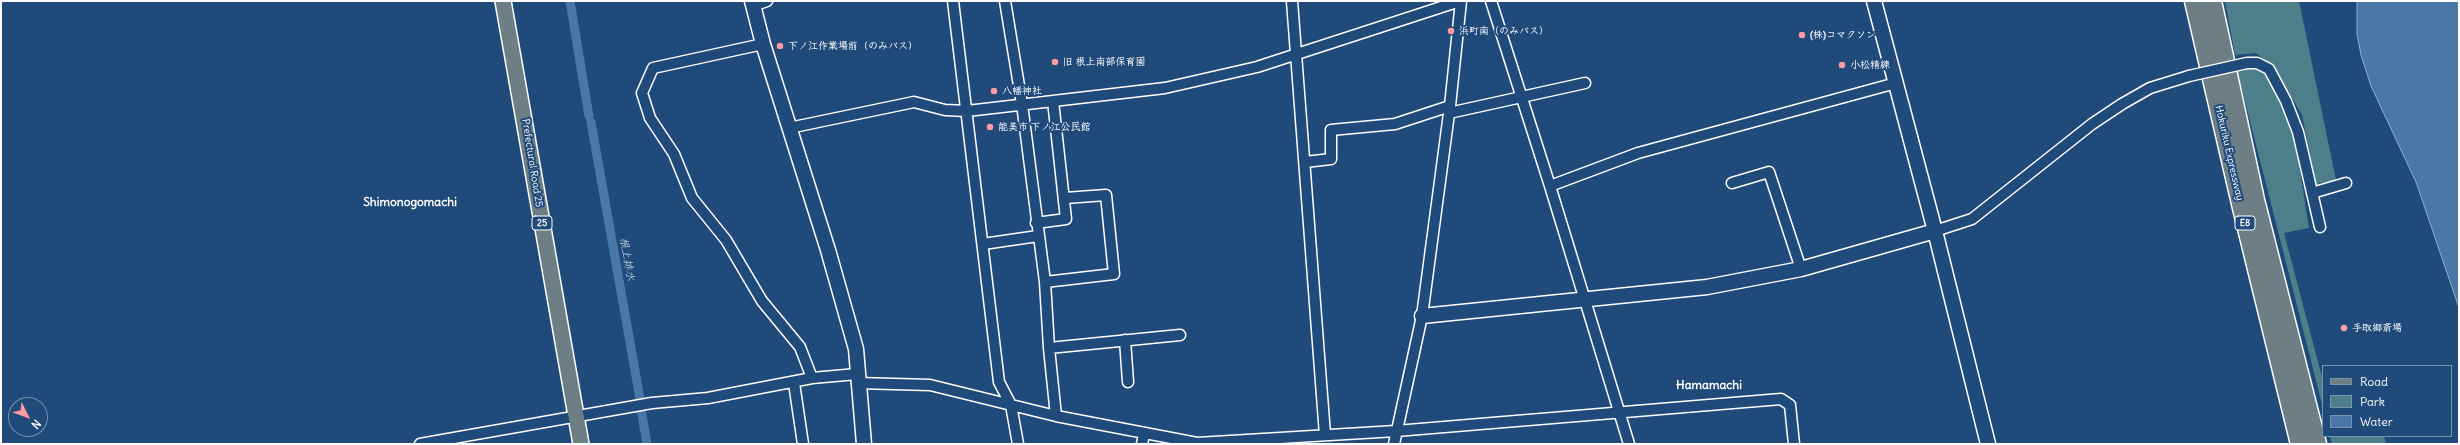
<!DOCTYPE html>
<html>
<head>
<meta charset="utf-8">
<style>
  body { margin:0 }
  #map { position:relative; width:2460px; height:445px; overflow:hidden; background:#1f4a7a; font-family:Delius,sans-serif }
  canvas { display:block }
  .frame { position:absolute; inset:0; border:2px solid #fff; pointer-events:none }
  .legend { position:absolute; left:2322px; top:365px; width:130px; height:72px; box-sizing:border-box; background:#1f4a7a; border:1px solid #7992af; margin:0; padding:5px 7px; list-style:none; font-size:12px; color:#fff }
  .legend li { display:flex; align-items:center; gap:8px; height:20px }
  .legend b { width:20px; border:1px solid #7992af }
  .north { position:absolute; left:8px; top:397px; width:40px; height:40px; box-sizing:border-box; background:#1f4a7a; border:1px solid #7992af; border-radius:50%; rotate:132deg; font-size:11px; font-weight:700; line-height:16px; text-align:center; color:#fff }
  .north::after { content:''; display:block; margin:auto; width:14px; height:18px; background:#ff9aa2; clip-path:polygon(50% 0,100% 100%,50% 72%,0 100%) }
</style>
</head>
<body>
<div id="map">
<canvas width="2460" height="445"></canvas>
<div class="frame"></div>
<ul class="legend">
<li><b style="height:5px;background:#6d7e84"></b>Road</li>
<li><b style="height:11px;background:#4d7f8a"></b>Park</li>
<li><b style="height:11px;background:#4a78a6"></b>Water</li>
</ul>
<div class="north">N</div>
</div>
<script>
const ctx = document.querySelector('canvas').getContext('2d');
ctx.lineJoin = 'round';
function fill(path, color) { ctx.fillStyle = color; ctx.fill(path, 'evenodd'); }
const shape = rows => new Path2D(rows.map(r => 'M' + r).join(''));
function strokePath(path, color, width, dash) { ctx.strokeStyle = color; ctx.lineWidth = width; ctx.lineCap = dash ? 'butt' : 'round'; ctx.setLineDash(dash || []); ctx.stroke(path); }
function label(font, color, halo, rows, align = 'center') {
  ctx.font = font + ' Delius,"Klee One",sans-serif'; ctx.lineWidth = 4; ctx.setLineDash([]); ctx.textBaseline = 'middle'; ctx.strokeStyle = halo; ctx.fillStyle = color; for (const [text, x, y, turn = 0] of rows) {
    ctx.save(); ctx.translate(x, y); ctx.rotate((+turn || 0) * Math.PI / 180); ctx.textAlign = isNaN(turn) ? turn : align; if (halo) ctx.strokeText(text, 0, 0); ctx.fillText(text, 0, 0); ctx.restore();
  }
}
fill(shape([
  [2225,1,2299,1,2336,180,2316,184,2302,115,2276,70,2256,53,2235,55],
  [2249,67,2260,69,2270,79,2294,133,2309,228,2284,233,2323,381,2323,408,2237,70],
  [2330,436,2384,436,2386,444,2332,444]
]), '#4d7f8a');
const water = shape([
  [2357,1,2459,1,2459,308,2416,182,2371,86,2361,55,2357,34,2357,1]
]);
fill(water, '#4a78a6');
strokePath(water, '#92aeca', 1);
strokePath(shape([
  [570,1,589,116],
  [591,122,640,399],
  [641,409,647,444]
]), '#4a78a6', 9);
const street = shape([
  [953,1,999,382,1011,405,1018,444],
  [1005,1,1022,104,1045,282,1049,348,1056,416],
  [1292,1,1325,435],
  [1491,1,1550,186,1629,444],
  [753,6,767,1],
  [763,44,653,68,642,93,650,118,674,154,692,198,726,240,762,301,800,347,812,378],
  [2247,63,2257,63,2269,69,2286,101,2298,132,2320,227],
  [1449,113,1585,83],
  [789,128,914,102,945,110,967,111,1165,88,1257,67,1460,1],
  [1305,162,1331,159,1331,130,1395,124,1450,106],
  [1732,183,1769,172,1801,269],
  [1550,186,1638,153,1896,83],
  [2312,193,2346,183],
  [1036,223,1066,219,1053,101],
  [1935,231,1972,219,2092,124,2122,104,2150,88,2189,76],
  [983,244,1038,236],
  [1045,282,1114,274,1106,195,1065,198],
  [1125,340,1128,382],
  [1049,348,1180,335],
  [794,383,803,444],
  [857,383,930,385,1056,416,1197,443,1396,431,1781,399,1790,405,1794,444],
  [420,444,652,403,708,398,812,378,857,374],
  [1142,444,1144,434],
  [1394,444,1422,316,1450,106,1461,1]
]);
const secondary = shape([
  [752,1,763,44,828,250,856,349,864,444],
  [1874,1,1935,231,1988,444],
  [1422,316,1707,287,1801,269,1935,231]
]);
const primary = shape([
  [503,1,581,444]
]);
const highway = shape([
  [2194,1,2242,208,2300,444],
  [2212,1,2255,200,2317,444]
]);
strokePath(street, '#fff', 13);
strokePath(secondary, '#fff', 17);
strokePath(primary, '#fff', 18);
strokePath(highway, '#fff', 21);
strokePath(street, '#1f4a7a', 10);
strokePath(secondary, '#1f4a7a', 14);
strokePath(primary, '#6d7e84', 15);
strokePath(highway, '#6d7e84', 18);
const streetBridge = shape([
  [2189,76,2247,63]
]);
strokePath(streetBridge, '#fff', 13, []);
strokePath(streetBridge, '#1f4a7a', 10);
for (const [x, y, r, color] of [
  [1451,31,4,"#ff9aa2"],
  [1802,35,4,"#ff9aa2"],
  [780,46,4,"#ff9aa2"],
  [1055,62,4,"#ff9aa2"],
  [1842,65,4,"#ff9aa2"],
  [994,91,4,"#ff9aa2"],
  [990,127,4,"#ff9aa2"],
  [2344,328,4,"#ff9aa2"]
]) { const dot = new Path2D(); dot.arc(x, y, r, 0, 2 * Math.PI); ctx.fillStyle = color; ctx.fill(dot); strokePath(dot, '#1f4a7a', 1.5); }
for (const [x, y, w] of [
  [542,223,20],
  [2245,223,20]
]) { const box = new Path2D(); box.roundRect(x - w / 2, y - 7, w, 14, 3); ctx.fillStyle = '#1f4a7a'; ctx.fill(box); strokePath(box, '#fff', 1); }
label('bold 9px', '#fff', null, [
  ["25",542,223],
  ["E8",2245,223]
]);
label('bold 10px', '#fff', '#1f4a7a', [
  ["浜町南（のみバス）",1459,31],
  ["(株)コマクソン",1810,35],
  ["下ノ江作業場前（のみバス）",788,46],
  ["旧 根上南部保育園",1063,62],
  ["小松精練",1850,65],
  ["八幡神社",1002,91],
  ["能美市 下ノ江公民館",998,127],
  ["手取郷斎場",2352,328]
], 'left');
label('10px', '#fff', '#1f4a7a', [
  ["Hokuriku Expressway",2229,153,77],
  ["Prefectural Road 25",532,163,81]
]);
label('italic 11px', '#d2dde9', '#1f4a7a', [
  ["根上排水",627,259,80]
]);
label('bold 12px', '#fff', '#1f4a7a', [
  ["Shimonogomachi",410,203],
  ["Hamamachi",1709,386]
]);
</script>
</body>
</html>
